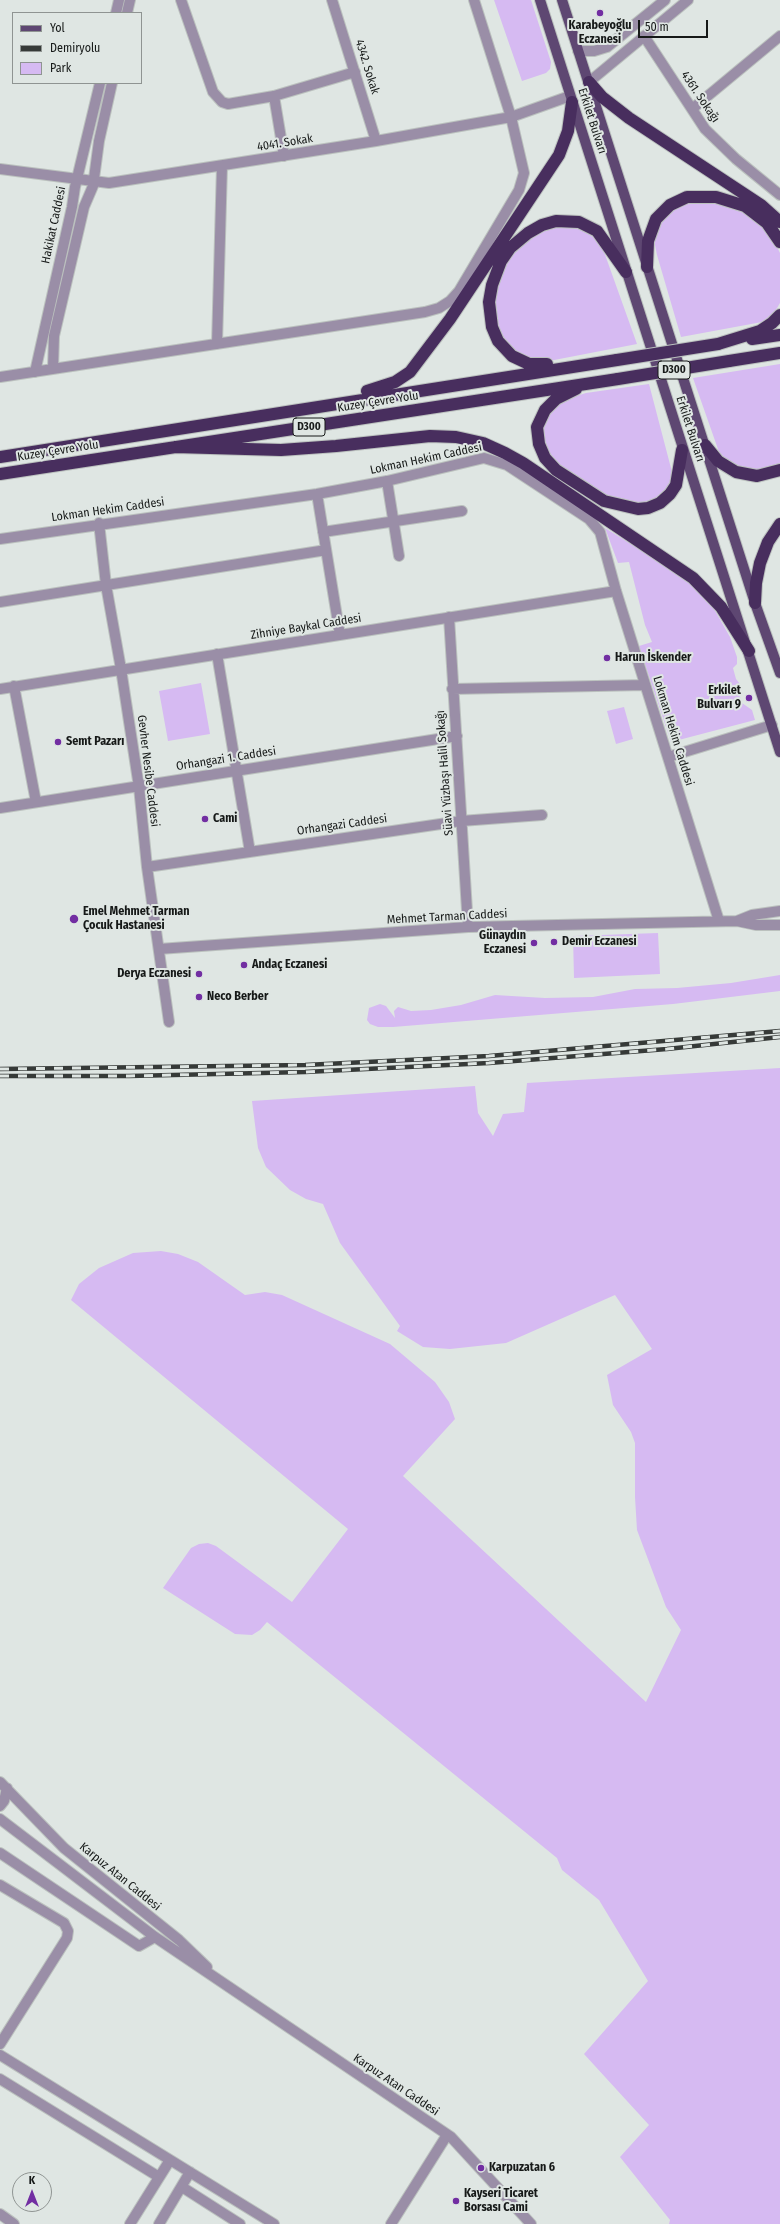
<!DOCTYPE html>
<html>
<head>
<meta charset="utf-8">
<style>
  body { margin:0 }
  #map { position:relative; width:780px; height:2224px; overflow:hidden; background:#dfe6e3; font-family:"Fira Sans Condensed",sans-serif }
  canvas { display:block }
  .legend { position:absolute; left:12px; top:12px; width:130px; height:72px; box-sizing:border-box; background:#dfe6e3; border:1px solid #8f9492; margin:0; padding:5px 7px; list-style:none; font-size:12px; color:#161918 }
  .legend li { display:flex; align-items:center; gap:8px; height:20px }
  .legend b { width:20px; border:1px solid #8f9492 }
  .north { position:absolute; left:12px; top:2172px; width:40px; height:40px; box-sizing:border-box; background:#dfe6e3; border:1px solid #8f9492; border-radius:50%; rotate:0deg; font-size:11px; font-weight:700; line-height:16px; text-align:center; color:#161918 }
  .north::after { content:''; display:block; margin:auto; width:14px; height:18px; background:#722ea2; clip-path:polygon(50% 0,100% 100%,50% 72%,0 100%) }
  .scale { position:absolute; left:638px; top:20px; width:70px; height:18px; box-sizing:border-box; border:2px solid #161918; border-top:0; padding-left:5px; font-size:12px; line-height:14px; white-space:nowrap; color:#161918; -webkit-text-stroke:3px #dfe6e3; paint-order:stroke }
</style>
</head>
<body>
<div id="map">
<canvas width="780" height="2224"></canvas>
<ul class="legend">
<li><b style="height:5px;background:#5e4772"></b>Yol</li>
<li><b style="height:5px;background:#363a38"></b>Demiryolu</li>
<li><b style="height:11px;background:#d6baf2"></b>Park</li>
</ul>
<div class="north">K</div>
<div class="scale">50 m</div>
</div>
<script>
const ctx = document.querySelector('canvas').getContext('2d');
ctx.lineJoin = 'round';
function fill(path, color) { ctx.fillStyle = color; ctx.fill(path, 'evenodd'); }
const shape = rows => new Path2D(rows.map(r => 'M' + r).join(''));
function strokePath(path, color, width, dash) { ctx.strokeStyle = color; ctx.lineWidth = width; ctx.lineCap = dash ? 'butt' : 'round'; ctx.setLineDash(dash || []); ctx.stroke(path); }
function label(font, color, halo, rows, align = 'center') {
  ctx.font = font + ' "Fira Sans Condensed",sans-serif'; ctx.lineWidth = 4; ctx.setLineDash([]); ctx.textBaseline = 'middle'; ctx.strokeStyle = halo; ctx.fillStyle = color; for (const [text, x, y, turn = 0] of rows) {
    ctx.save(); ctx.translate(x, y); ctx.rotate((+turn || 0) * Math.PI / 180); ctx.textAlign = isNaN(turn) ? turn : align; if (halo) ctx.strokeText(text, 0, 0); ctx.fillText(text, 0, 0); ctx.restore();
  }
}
fill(shape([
  [494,0,531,0,551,62,550,69,546,73,522,81],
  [696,200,736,206,758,221,774,241,780,253,780,303,774,313,762,322,681,337,657,255,654,240,658,225,671,209],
  [555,226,579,228,596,239,603,249,637,344,549,361,535,360,521,356,509,347,498,331,494,299,501,270,519,246,542,230],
  [780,364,780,465,766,470,745,470,728,461,719,452,693,378],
  [649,384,672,472,670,484,660,497,643,505,610,498,556,463,546,449,542,425,557,402,586,393],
  [605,528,694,583,705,593,730,637,737,657,737,664,733,668,736,679,740,684,739,694,742,703,752,710,755,720,671,742,639,646,652,642,645,625,629,562,618,563],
  [201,683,210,734,168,741,159,691],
  [624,707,633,739,616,744,607,711],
  [658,933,660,974,574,978,573,936],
  [780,975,780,991,673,1004,393,1027,378,1027,370,1024,367,1020,369,1008,380,1004,386,1006,395,1018,394,1011,398,1007,411,1011,431,1010,461,1005,495,995,545,998,593,997,635,989,677,988,731,983],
  [780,1068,780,2224,669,2224,670,2220,620,2157,649,2125,584,2054,648,1981,599,1900,562,1870,557,1858,267,1622,260,1630,252,1635,235,1634,163,1588,191,1548,199,1544,208,1543,216,1546,292,1602,348,1529,71,1300,79,1284,99,1268,133,1253,161,1251,178,1254,198,1262,245,1295,265,1292,282,1295,390,1344,435,1382,449,1402,455,1419,403,1476,646,1702,681,1630,666,1607,637,1530,635,1497,635,1443,631,1432,613,1405,607,1375,652,1349,615,1295,506,1343,450,1349,423,1347,397,1331,400,1326,340,1243,323,1204,306,1199,290,1190,266,1167,258,1148,252,1101,475,1086,478,1113,493,1136,503,1114,524,1112,527,1083]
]), '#d6baf2');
const minor = shape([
  [181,0,213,92,222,102,228,104,274,96,355,72],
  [332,0,376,141],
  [116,13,119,0],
  [127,13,130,0],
  [644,36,705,129,736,159,780,195],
  [578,51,594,51,607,47,665,0],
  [589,82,688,0],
  [274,96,284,156],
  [692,109,780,36],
  [0,169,109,183,376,141,511,117,570,96],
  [217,344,222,166],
  [53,369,54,336,84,207,93,186,99,141,112,83],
  [35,372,72,207,75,187,100,83],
  [0,377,425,312,439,308,450,301,459,291,519,190,524,173,511,117,474,0],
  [387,481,399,556],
  [317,494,340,635],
  [99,523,106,585,121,669,139,787,147,867,169,1022],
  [323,532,462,511],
  [0,539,317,494,387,481,484,458,507,465,589,519,600,532,616,591,719,921],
  [0,602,326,550],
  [449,617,468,927],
  [217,654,250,852],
  [14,686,36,802],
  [0,689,616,591],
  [452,689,645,685],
  [668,757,772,725],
  [0,808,457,736],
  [147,867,461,821,542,815],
  [737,921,752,915,780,911],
  [159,949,468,927,737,921,756,925,780,925],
  [0,1782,64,1848,179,1940,207,1967],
  [0,1806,4,1801,7,1788],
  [0,1819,155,1937,451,2137,531,2224],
  [0,1853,139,1946,155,1937],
  [0,1885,64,1923,68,1931,67,1938,0,2044],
  [0,2055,274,2224],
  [0,2079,159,2177],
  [182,2187,240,2224],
  [0,2214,14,2224],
  [130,2224,170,2160],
  [159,2224,190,2172],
  [391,2224,447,2135]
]);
const major = shape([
  [540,0,780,752],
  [562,0,755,603,780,673]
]);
const highway = shape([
  [589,82,602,97,629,118,761,205,780,222],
  [647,267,648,241,656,219,670,205,687,197,716,197,745,206,767,223,780,242],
  [752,339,780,335],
  [718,344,760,331,772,323,780,315],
  [729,361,780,353],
  [547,364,529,364,512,356,498,341,492,327,489,302,492,285,501,261,510,248,528,233,542,225,556,221,579,222,597,231,626,272],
  [576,389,556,399,545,410,537,427,539,444,545,458,556,470,604,501,638,509,648,508,660,503,670,494,676,485,682,450],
  [367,391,395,382,410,372,450,319,559,155,568,131,572,102],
  [705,445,718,461,736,472,757,476,780,470],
  [175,447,281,450,336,446,430,436,456,437,483,443,505,453,523,463,693,578,721,607,749,651],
  [0,457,617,360],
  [0,474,618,379],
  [755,603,756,583,760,563,768,542,780,524]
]);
strokePath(minor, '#bbc1be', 12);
strokePath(major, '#bbc1be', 12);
strokePath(highway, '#bbc1be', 14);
strokePath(minor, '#9a8ea7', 10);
strokePath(major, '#5e4772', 10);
strokePath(highway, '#482e5e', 12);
const rail = shape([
  [0,1069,305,1065,489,1056,780,1031],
  [0,1076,129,1076,305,1072,489,1063,667,1049,780,1037]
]);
strokePath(rail, '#363a38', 4.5);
strokePath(rail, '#dfe6e3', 3, [9]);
const highwayBridge = shape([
  [617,360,718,344],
  [618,379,729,361]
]);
strokePath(highwayBridge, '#bbc1be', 14, []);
strokePath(highwayBridge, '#482e5e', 12);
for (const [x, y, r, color] of [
  [600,13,4,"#722ea2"],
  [607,658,4,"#722ea2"],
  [749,698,4,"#722ea2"],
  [58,742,4,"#722ea2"],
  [205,819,4,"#722ea2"],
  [74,919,5,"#722ea2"],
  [554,942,4,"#722ea2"],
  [534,943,4,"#722ea2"],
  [244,965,4,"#722ea2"],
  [199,974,4,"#722ea2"],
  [199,997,4,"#722ea2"],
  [481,2168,4,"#722ea2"],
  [456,2201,4,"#722ea2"]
]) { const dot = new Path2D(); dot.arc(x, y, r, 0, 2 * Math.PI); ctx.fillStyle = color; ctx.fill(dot); strokePath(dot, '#dfe6e3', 1.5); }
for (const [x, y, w] of [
  [674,370,32],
  [309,427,32]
]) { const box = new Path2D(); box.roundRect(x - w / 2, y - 9, w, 18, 3); ctx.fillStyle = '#dfe6e3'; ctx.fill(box); strokePath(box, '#161918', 1); }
label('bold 11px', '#161918', null, [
  ["D300",674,370],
  ["D300",309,427]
]);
label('bold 12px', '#161918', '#dfe6e3', [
  ["Karabeyoğlu",600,26,"center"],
  ["Eczanesi",600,40,"center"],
  ["Harun İskender",615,658],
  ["Erkilet",741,691,"right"],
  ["Bulvarı 9",741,705,"right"],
  ["Semt Pazarı",66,742],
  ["Cami",213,819],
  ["Emel Mehmet Tarman",83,912],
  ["Çocuk Hastanesi",83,926],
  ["Günaydın",526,936,"right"],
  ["Eczanesi",526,950,"right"],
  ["Demir Eczanesi",562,942],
  ["Andaç Eczanesi",252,965],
  ["Derya Eczanesi",191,974,"right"],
  ["Neco Berber",207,997],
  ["Karpuzatan 6",489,2168],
  ["Kayseri Ticaret",464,2194],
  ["Borsası Cami",464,2208]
], 'left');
label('12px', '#161918', '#dfe6e3', [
  ["4342. Sokak",367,67,73],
  ["4361. Sokağı",700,97,56],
  ["Erkilet Bulvarı",592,121,72],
  ["4041. Sokak",285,143,-9],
  ["Hakikat Caddesi",54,225,-78],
  ["Kuzey Çevre Yolu",378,402,-9],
  ["Erkilet Bulvarı",690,429,72],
  ["Kuzey Çevre Yolu",58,451,-9],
  ["Lokman Hekim Caddesi",426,459,-12],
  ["Lokman Hekim Caddesi",108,510,-8],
  ["Zihniye Baykal Caddesi",306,627,-9],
  ["Lokman Hekim Caddesi",673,731,73],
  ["Orhangazi 1. Caddesi",226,759,-9],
  ["Gevher Nesibe Caddesi",148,771,83],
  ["Süavi Yüzbaşı Halil Sokağı",445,773,-94],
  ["Orhangazi Caddesi",342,825,-8],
  ["Mehmet Tarman Caddesi",447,917,-3],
  ["Karpuz Atan Caddesi",120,1877,39],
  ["Karpuz Atan Caddesi",396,2085,34]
]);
</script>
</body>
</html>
